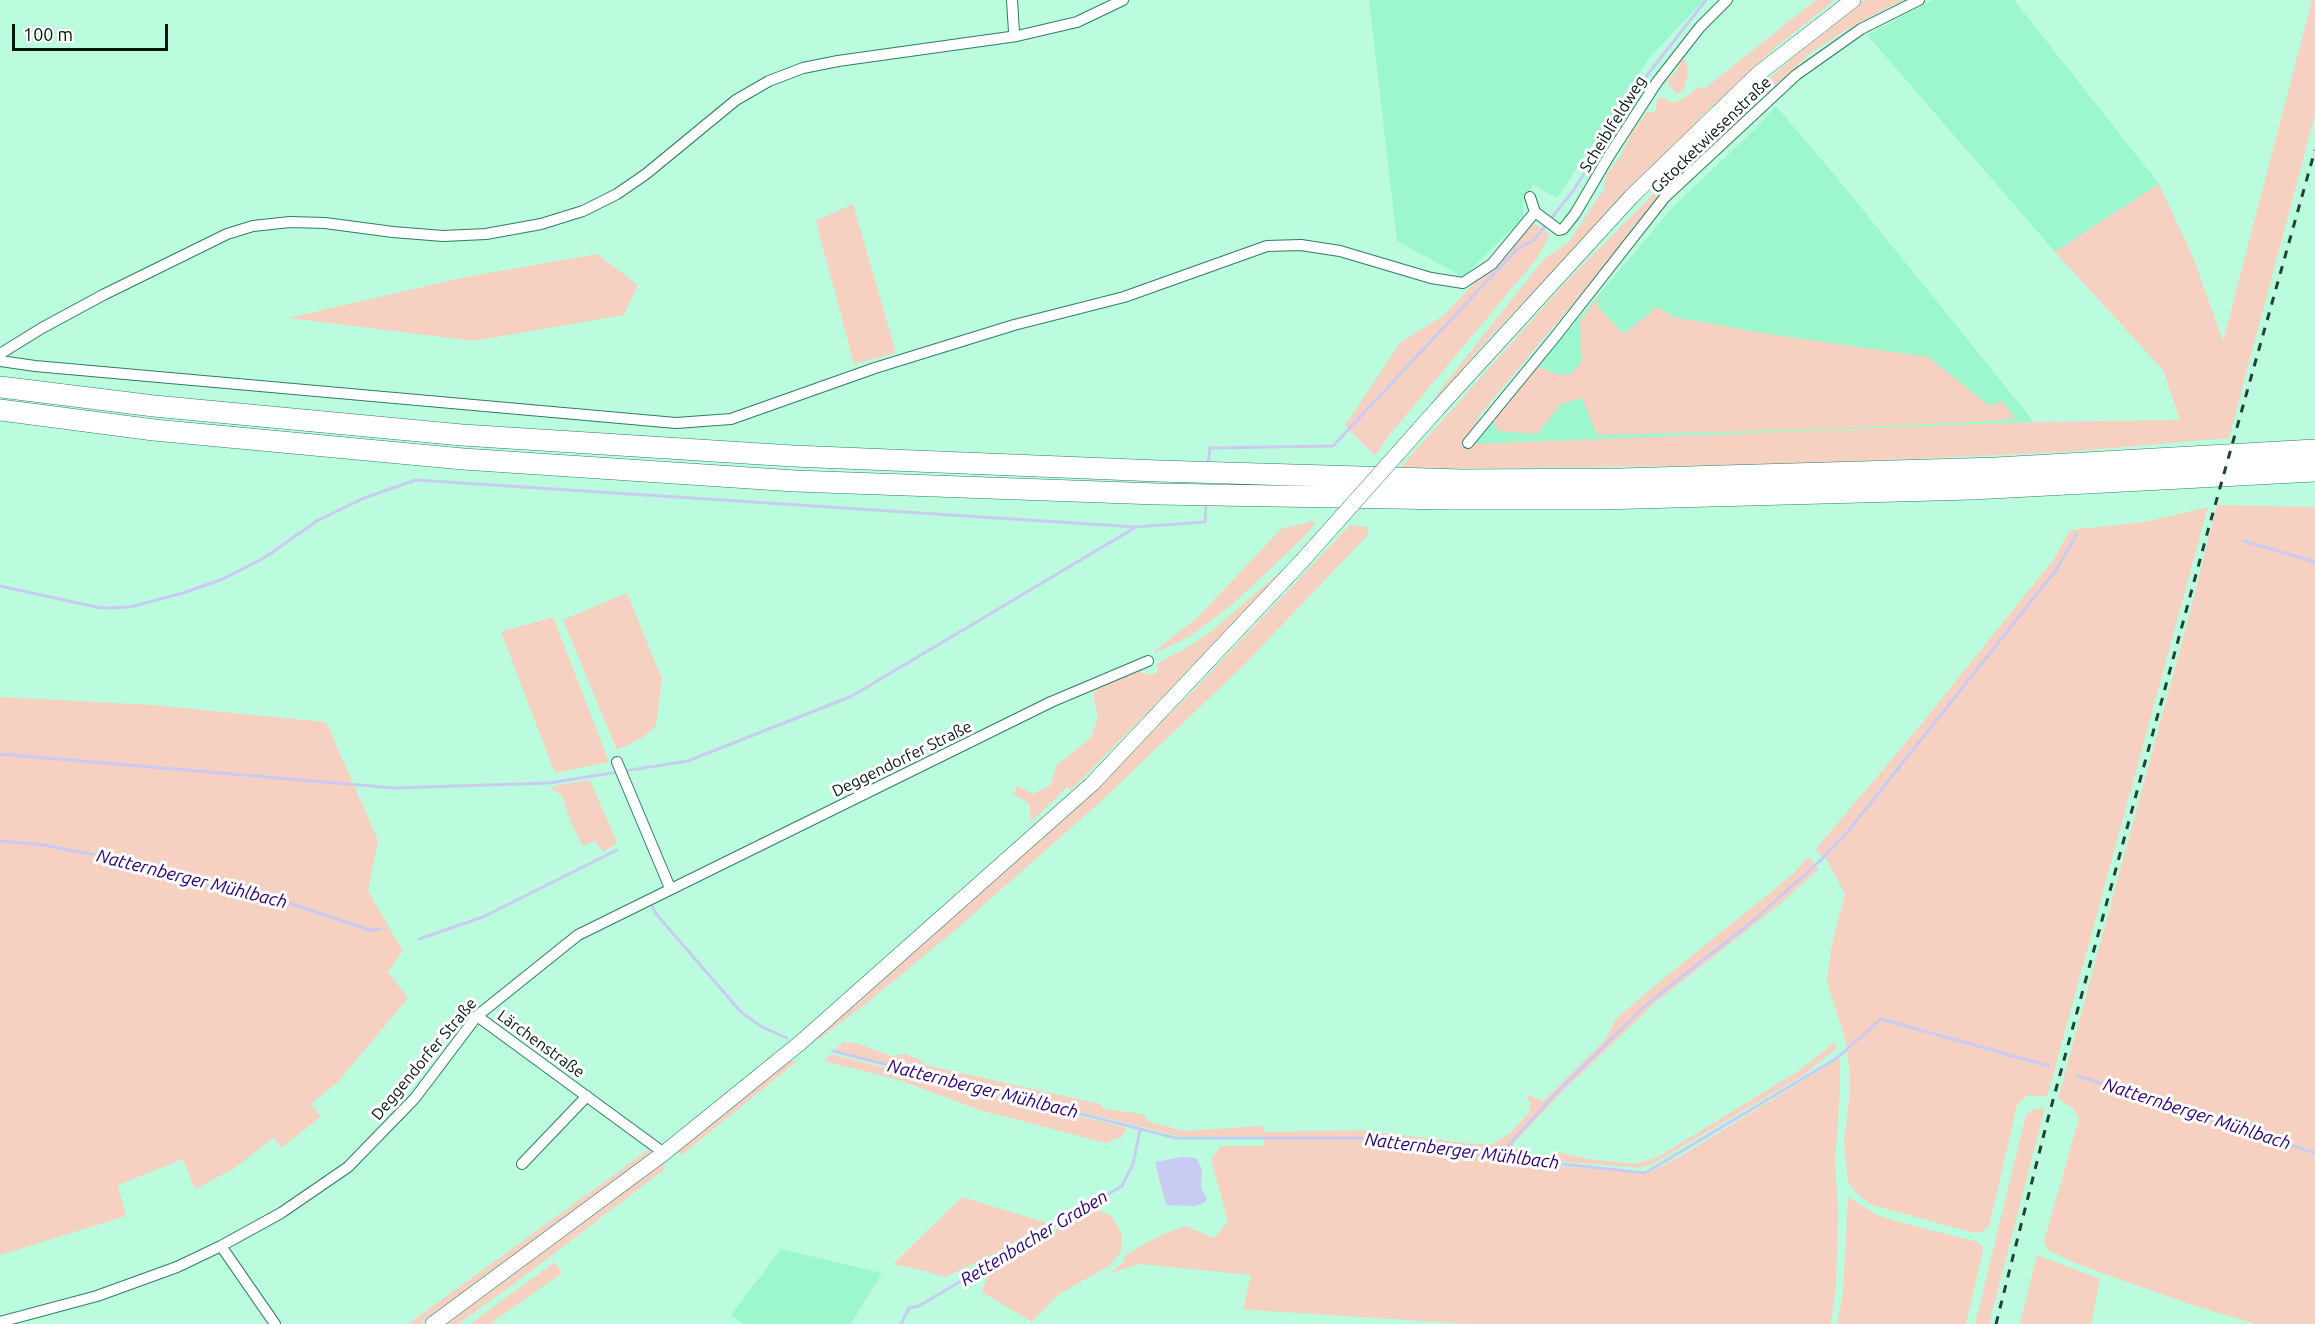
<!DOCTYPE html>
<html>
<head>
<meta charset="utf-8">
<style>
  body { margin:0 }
  #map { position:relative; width:2315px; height:1324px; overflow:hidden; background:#bcfcde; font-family:Ubuntu,sans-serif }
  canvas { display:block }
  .scale { position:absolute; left:12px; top:24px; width:156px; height:27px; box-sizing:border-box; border:3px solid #00150b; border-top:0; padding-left:8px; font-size:18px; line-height:21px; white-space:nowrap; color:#00150b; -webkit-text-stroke:4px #fff; paint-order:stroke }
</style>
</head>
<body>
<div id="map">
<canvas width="2315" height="1324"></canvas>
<div class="scale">100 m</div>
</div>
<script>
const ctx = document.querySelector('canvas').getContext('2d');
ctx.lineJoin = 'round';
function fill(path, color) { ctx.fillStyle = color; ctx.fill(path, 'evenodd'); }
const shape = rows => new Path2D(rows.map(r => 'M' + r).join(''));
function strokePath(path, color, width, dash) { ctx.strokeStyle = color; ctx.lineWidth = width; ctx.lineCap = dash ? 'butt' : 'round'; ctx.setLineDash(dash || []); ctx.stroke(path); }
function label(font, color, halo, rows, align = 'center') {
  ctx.font = font + ' Ubuntu,sans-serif'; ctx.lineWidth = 6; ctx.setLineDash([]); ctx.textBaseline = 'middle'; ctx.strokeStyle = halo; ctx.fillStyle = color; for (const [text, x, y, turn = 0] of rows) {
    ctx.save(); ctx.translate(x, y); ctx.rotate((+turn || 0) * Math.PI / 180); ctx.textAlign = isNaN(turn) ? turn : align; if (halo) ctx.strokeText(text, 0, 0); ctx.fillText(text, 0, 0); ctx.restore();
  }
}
fill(shape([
  [1369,0,1704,0,1650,57,1557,198,1533,185,1523,203,1523,218,1463,277,1397,241],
  [1933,0,2014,0,2159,184,2055,252,1867,35],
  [1776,106,1838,179,2034,422,1471,445,1673,207,1756,128],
  [781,1249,882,1273,851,1324,744,1324,731,1315]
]), '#9cf7cf');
fill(shape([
  [1816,0,1835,0,1776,47,1705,113,1493,334,1438,397,1437,394,1544,259,1569,242,1604,189,1606,174,1619,159,1632,132,1647,112,1655,113,1657,100,1661,97,1672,103,1683,99,1701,86,1704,89],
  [1864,0,1903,0,1853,26,1812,52,1762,97,1657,203,1479,416,1471,444,2034,422,2180,420,2163,370,2055,252,2159,184,2193,257,2223,341,2312,0,2315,0,2315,115,2229,438,2066,452,1776,465,1399,469,1565,283,1756,90,1837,19],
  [1683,59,1686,60,1688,73,1684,89,1680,93,1675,93,1667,80,1678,70,1677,68],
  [853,204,896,353,854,364,816,221],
  [1534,223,1547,232,1549,236,1538,257,1387,438,1375,456,1345,426,1400,343,1444,315,1520,235],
  [597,254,638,285,624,315,474,341,289,318,461,278],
  [1599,296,1600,298,1596,304,1623,334,1657,307,1674,317,1762,333,1928,357,1990,406,2002,401,2015,418,1994,421,1800,430,1597,435,1582,398,1561,404,1537,434,1498,431,1491,418,1536,365,1558,375,1570,374,1581,363,1580,321],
  [2217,505,2315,507,2315,1324,2256,1324,2195,1306,2080,1265,2048,1250,2044,1241,2079,1119,2073,1108,2058,1099,2188,620],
  [2208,507,2047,1097,2028,1095,2017,1105,1989,1227,1981,1232,1974,1233,1872,1205,1856,1193,1848,1181,1844,1143,1850,1093,1850,1072,1845,1038,1827,982,1832,944,1845,894,1827,860,1815,850,1914,733,2054,559,2070,530,2145,522],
  [1313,521,1315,524,1299,542,1234,603,1189,637,1155,653,1155,651,1198,617,1281,529],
  [1350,525,1366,527,1369,534,1244,665,1097,805,954,931,867,1003,818,1040,817,1038,1063,820,1191,693],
  [1280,572,1279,575,1155,705,1071,790,1067,787,1031,822,1029,803,1013,794,1017,786,1033,794,1051,785,1056,766,1091,738,1098,717,1093,693,1096,690,1138,670,1147,675,1157,673,1158,663,1188,647,1212,631],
  [627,593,662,679,656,726,640,739,617,750,563,620],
  [553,617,609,762,555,773,501,632],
  [0,697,152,705,326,722,378,840,368,891,403,951,388,972,408,998,338,1082,311,1104,321,1117,282,1147,273,1138,235,1168,195,1189,183,1159,118,1185,126,1216,0,1255],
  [590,780,617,843,604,852,595,841,583,846,571,823,562,795,550,788,557,785],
  [1808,857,1819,869,1780,904,1654,1004,1561,1093,1513,1144,1519,1152,1548,1158,1558,1152,1587,1159,1634,1164,1656,1158,1800,1070,1835,1042,1836,1049,1804,1075,1651,1165,1638,1168,1548,1160,1549,1165,1647,1174,1684,1154,1840,1058,1840,1091,1835,1163,1838,1209,1836,1288,1831,1324,1470,1324,1252,1310,1243,1309,1251,1275,1139,1264,1108,1274,1124,1262,1125,1255,1161,1235,1186,1226,1214,1238,1228,1222,1211,1159,1221,1146,1264,1146,1264,1136,1179,1136,835,1050,843,1042,856,1043,891,1056,905,1054,921,1060,925,1065,939,1068,1100,1104,1104,1109,1143,1114,1148,1121,1183,1131,1262,1126,1264,1132,1364,1130,1471,1144,1492,1144,1510,1133,1530,1112,1530,1102,1525,1094,1543,1101,1606,1039,1615,1020,1647,992,1792,875],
  [831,1054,910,1074,1126,1128,1123,1136,1106,1143,980,1110,896,1079,824,1061],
  [790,1060,796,1062,682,1155,678,1151],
  [2045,1108,1989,1324,1975,1324,2026,1115,2035,1109],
  [651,1148,649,1156,420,1324,408,1324],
  [660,1163,664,1164,665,1169,519,1280,458,1324,443,1324],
  [962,1197,1047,1223,994,1254,945,1277,925,1271,893,1264],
  [1848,1197,1877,1215,1902,1223,1974,1241,1982,1245,1983,1251,1966,1324,1837,1324,1843,1293],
  [1097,1210,1111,1216,1122,1234,1121,1252,1109,1266,1059,1294,1032,1322,982,1292,991,1266,1025,1246],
  [2037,1255,2100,1279,2091,1324,2020,1324],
  [555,1262,562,1273,490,1324,470,1324]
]), '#f6d1c1');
fill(shape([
  [1182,1157,1196,1158,1202,1169,1201,1188,1207,1198,1204,1203,1195,1206,1166,1205,1155,1162]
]), '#cacbf3');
strokePath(shape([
  [1208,464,1210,448,1333,446,1516,250,1534,240,1573,191,1645,78,1706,0],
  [2244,541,2315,562],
  [0,586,101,608,130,607,183,593,223,579,264,558,317,521,364,498,416,480,1135,527],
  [0,754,394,788,549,783,688,761,852,696,1136,527,1205,522,1206,504],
  [0,841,44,845,152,866,191,881,277,899,370,930,380,929],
  [652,906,657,915,741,1012,762,1027,787,1038],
  [419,939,483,917,617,850],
  [833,1051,1176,1138,1368,1138,1498,1157,1645,1173,1837,1058,1881,1019,2049,1066],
  [2078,1076,2315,1153],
  [1498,1157,1557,1092,1646,1005,1754,920,1821,860,1850,829,2056,570,2077,534],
  [901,1324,909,1308,919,1306,1122,1186,1133,1164,1140,1130]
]), '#cacbf3', 3);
const minor = shape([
  [1012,0,1014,32,1017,36],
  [1530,197,1535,212,1559,230,1563,229,1575,214,1609,156,1657,82,1700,27,1727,0],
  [0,354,42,328,103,295,227,234,253,226,290,222,325,223,393,232,443,236,486,234,541,224,583,211,617,194,646,174,736,100,769,81,803,68,838,61,1017,36,1077,22,1123,0],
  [0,361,35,366,676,423,731,419,875,368,1014,325,1124,297,1267,246,1301,245,1340,251,1431,278,1463,283,1492,264,1535,212],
  [1468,443,1555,337,1665,197,1796,75,1861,29,1919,0],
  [617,762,670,888],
  [477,1016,664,1153],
  [522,1164,587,1096],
  [221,1246,275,1324],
  [0,1322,97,1296,177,1267,221,1246,281,1213,348,1167,415,1098,477,1016,578,935,1051,702,1148,661]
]);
const secondary = shape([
  [1439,407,1631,197,1758,74,1853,0],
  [433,1324,664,1153,800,1043,1092,784,1302,561]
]);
const motorway = shape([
  [0,387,154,406,462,435,793,456,1159,471,1462,480,1621,479,1996,468,2315,450],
  [0,410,154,430,463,459,795,481,1157,494,1450,499,1600,499,1972,489,2315,471]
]);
strokePath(minor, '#2c7f5f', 12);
strokePath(secondary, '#2c7f5f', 16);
strokePath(motorway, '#2c7f5f', 22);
strokePath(minor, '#fff', 10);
strokePath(secondary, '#fff', 15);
strokePath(motorway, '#fff', 21);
strokePath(shape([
  [1996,1324,2046,1126,2207,534,2315,150]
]), '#244234', 3, [8, 8]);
const secondaryBridge = shape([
  [1302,561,1439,407]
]);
strokePath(secondaryBridge, '#2c7f5f', 16, []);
strokePath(secondaryBridge, '#fff', 15);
label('16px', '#00150b', '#fff', [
  ["Scheiblfeldweg",1613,124,-58],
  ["Gstocketwiesenstraße",1711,135,-44],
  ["Deggendorfer Straße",902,759,-26],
  ["Lärchenstraße",541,1044,36],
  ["Deggendorfer Straße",424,1059,-50]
]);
label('italic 18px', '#2a0078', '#fff', [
  ["Natternberger Mühlbach",192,879,14],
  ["Natternberger Mühlbach",983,1089,14],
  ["Natternberger Mühlbach",2197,1114,18],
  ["Natternberger Mühlbach",1462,1151,7],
  ["Rettenbacher Graben",1034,1238,-31]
]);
</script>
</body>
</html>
